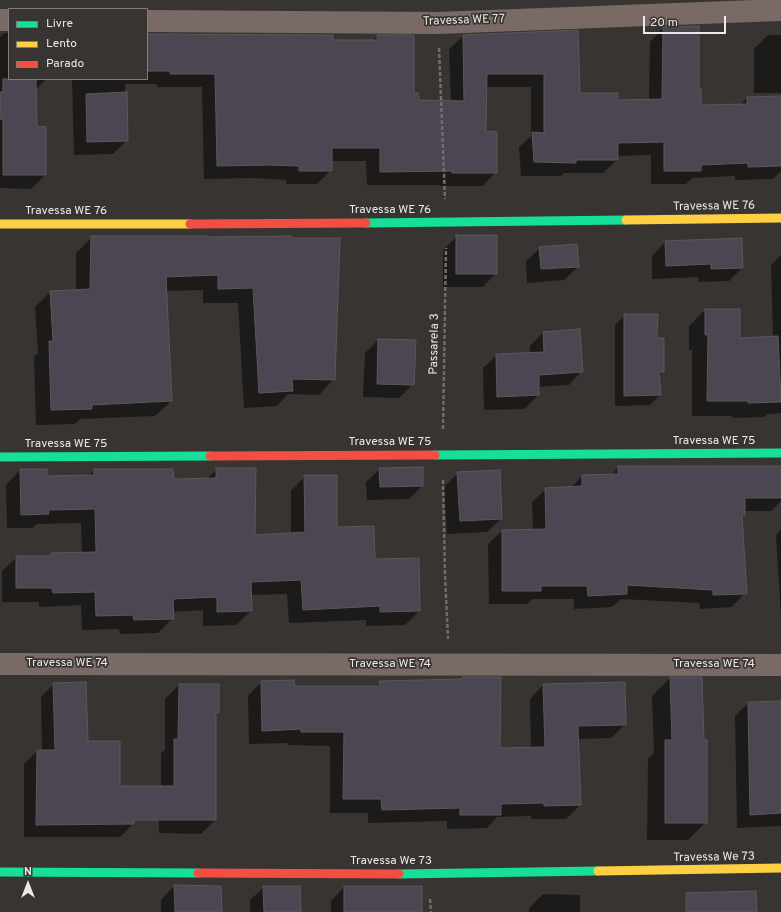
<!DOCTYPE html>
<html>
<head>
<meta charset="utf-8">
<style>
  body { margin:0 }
  #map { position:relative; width:781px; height:912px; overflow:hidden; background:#373432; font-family:Overpass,sans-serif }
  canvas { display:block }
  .legend { position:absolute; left:8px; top:8px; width:140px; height:72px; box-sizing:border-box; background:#383431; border:1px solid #807c79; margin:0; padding:5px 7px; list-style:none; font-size:12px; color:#ebe8e6 }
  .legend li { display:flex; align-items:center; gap:8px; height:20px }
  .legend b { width:20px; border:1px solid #807c79 }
  .north { position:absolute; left:8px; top:864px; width:40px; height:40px; -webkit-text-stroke:3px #383431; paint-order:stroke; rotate:0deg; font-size:11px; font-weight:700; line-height:16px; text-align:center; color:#ebe8e6 }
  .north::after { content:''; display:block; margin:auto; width:14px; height:18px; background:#ebe8e6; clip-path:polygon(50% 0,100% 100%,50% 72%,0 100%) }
  .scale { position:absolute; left:643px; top:16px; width:83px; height:18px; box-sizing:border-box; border:2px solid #ebe8e6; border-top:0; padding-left:5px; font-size:12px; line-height:14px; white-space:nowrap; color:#ebe8e6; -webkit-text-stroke:3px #383431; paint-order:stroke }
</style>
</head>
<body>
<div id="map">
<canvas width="781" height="912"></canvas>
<ul class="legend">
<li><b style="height:5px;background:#16e098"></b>Livre</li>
<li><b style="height:5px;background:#ffcf43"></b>Lento</li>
<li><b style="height:5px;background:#f24e42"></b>Parado</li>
</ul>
<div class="north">N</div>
<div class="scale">20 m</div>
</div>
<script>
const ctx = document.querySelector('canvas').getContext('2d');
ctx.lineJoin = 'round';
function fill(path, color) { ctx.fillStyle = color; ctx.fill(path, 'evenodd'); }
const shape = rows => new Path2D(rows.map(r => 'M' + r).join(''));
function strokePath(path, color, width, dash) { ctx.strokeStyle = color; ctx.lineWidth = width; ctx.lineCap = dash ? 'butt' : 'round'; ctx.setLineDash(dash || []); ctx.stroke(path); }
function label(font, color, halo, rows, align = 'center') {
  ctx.font = font + ' Overpass,sans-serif'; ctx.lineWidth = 3.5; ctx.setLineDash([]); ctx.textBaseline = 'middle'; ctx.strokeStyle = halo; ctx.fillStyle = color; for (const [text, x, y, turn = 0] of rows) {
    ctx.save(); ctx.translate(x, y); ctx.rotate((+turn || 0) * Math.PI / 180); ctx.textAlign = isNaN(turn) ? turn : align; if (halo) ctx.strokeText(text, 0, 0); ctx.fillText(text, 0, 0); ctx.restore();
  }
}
fill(shape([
  [663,28,698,90,700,106,740,105,747,98,781,97,781,171,773,179,735,180,735,176,693,178,686,184,651,184,651,155,617,156,617,160,603,173,564,173,561,176,521,176,519,147,531,136,531,87,486,87,485,132,496,172,483,186,439,186,439,185,367,185,366,161,331,161,331,170,317,184,286,184,286,180,254,178,204,179,202,87,157,87,157,84,125,84,127,140,113,154,74,155,72,79,147,79,147,35,332,41,372,41,377,36,418,101,451,102,449,49,463,36,577,31,579,94,617,101,649,100,650,42],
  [4,33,9,33,9,79,46,79,35,91,36,127,45,175,31,189,0,188,0,37],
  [768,35,781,35,781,93,754,93,754,49],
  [457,236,496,273,483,287,443,287,443,250],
  [92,237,290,237,334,379,319,395,288,394,277,406,244,408,238,303,203,303,203,290,166,291,171,401,155,416,80,419,75,424,36,425,34,357,38,353,35,307,50,292,76,290,76,253],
  [665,242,742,268,729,281,698,282,698,277,652,279,652,256],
  [540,248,578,267,564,280,527,283,526,261],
  [781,255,781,413,767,414,764,417,733,418,732,416,692,416,692,350,689,350,689,326,705,310,739,339,773,337,771,265],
  [625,315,656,339,663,372,659,376,660,395,650,405,615,406,615,325],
  [543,332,582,371,569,385,538,387,538,395,525,409,484,410,483,368,497,355,530,354,530,346],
  [378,340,413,384,399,398,363,397,365,353],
  [619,467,781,467,781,501,771,511,744,511,744,515,741,518,745,593,732,607,700,609,699,603,621,599,612,607,574,609,574,599,532,599,527,604,489,604,488,544,502,531,533,530,532,502,546,489,571,488,582,476,611,475],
  [217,469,254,536,291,534,291,491,305,476,336,528,374,560,419,611,405,625,366,626,366,620,289,623,287,594,250,595,251,611,236,625,203,626,203,610,172,612,173,618,158,633,120,634,119,629,82,630,81,605,39,607,39,602,2,602,2,571,17,557,49,557,52,554,82,554,81,523,37,524,33,528,7,528,6,485,20,470,46,478,88,476,95,470,173,480,207,479],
  [380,469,422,486,409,499,367,500,366,482],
  [458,473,501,519,487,532,447,534,444,487],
  [781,529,781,616,776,535],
  [463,678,499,750,531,748,530,699,543,685,625,725,611,738,578,739,580,805,566,819,531,819,531,816,497,817,487,828,447,829,447,821,368,823,368,813,330,813,330,746,288,745,288,743,249,744,248,696,261,682,294,687,375,687,380,682,462,680],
  [670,678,701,678,706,822,688,840,647,840,648,759,654,753,652,696],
  [54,684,87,742,119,787,133,824,120,837,24,837,24,764,37,751,42,751,41,697],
  [179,685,218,712,215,716,215,820,201,834,159,833,158,801,161,798,161,753,165,750,165,699],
  [781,702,781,826,737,828,735,716,748,703],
  [174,886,221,912,161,912,161,900],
  [264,887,300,912,250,912,250,900],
  [344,887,421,912,331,912,331,901],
  [543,894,580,895,580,912,529,912,529,908]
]), '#0007');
const building = shape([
  [699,26,699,89,701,89,701,105,747,104,747,97,781,96,781,166,748,167,748,163,701,165,701,171,664,171,664,142,618,143,618,160,576,160,576,163,534,162,532,132,544,133,544,74,487,74,486,131,497,132,497,173,452,173,452,171,380,172,380,148,332,148,332,171,299,171,299,166,269,165,217,166,215,74,170,74,170,71,147,71,147,34,333,35,333,40,377,40,377,35,414,35,414,93,418,93,419,100,464,101,463,35,578,30,580,93,618,93,618,100,662,99,663,27,699,26],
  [3,79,36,79,37,126,46,127,46,175,3,175,3,119,0,119,0,92,3,92,3,79],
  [127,92,128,141,87,142,86,94,127,92],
  [456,235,497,235,497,274,456,274,456,235],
  [91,236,208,236,208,237,291,236,291,238,340,238,335,380,292,379,293,391,259,393,253,288,218,289,218,275,166,277,172,401,92,405,92,409,51,410,49,341,53,341,50,291,90,289,91,236],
  [742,238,743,268,711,269,711,264,666,266,665,241,742,238],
  [577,244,579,267,541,269,539,247,577,244],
  [705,309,740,309,740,338,778,336,781,402,748,403,748,401,707,401,708,335,705,335,705,309],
  [624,314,658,314,657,338,664,338,664,372,659,372,661,395,624,396,624,314],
  [580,329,583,372,539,375,539,395,497,397,496,354,544,352,543,332,580,329],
  [378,339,416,340,414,385,377,384,378,339],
  [618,466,781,466,781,498,745,498,745,515,742,515,747,594,713,595,713,590,627,585,627,594,588,596,587,586,541,586,541,591,502,591,502,530,546,529,545,488,582,486,582,475,618,474,618,466],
  [423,467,423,486,380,487,379,468,423,467],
  [216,468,256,468,255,535,305,532,304,475,337,475,337,527,374,526,375,559,419,558,420,611,380,612,380,606,303,610,301,580,251,582,252,611,217,612,217,597,173,599,174,619,134,620,133,615,96,616,95,592,53,593,52,588,16,588,16,556,51,556,51,553,96,552,95,509,48,510,49,514,21,515,20,469,47,469,47,476,94,475,94,469,173,469,174,479,216,478,216,468],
  [500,470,502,519,460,521,457,472,500,470],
  [463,677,501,677,500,748,545,747,543,684,625,682,626,725,578,726,581,805,544,806,544,803,501,804,501,815,460,815,460,808,382,810,381,799,343,799,344,732,301,732,301,729,262,731,261,681,294,680,295,686,380,686,379,681,463,679,463,677],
  [670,677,702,677,704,740,707,740,707,823,665,823,665,740,672,740,670,677],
  [86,682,88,741,120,741,120,786,174,786,174,739,178,739,179,684,219,684,219,713,216,713,216,820,134,820,134,824,36,825,37,750,55,750,53,683,86,682],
  [781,701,781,813,750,815,748,702,781,701],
  [174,885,221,886,222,912,175,912,174,885],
  [263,886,300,886,301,912,264,912,263,886],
  [344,886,422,886,422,912,344,912,344,886],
  [756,891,757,912,686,912,686,893,756,891]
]);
fill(building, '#4c4652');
strokePath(building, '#5a5858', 1);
strokePath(shape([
  [439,48,445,199],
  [443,429,446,248],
  [443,480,445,575,448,639],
  [430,899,431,912]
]), '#766b69', 2.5, [4, 2]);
strokePath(shape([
  [0,20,9,20],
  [147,21,438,23,781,10],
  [0,664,781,665]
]), '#796a66', 22);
strokePath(shape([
  [366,223,626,220],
  [435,455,781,453],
  [0,457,210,456],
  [0,872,198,873],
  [399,874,598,871]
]), '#16e098', 9);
strokePath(shape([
  [626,220,781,218],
  [0,224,190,224],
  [598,871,781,868]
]), '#ffcf43', 9);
strokePath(shape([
  [190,224,366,223],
  [210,456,435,455],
  [198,873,399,874]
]), '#f24e42', 9);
label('12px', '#ebe8e6', '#383431', [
  ["Travessa WE 77",464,21,-2],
  ["Travessa WE 76",714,207,-1],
  ["Travessa WE 76",390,211],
  ["Travessa WE 76",66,212],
  ["Passarela 3",435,344,-89],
  ["Travessa WE 75",714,442],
  ["Travessa WE 75",390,443],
  ["Travessa WE 75",66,445],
  ["Travessa WE 74",67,664],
  ["Travessa WE 74",390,665],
  ["Travessa WE 74",714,665],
  ["Travessa We 73",714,858,-1],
  ["Travessa We 73",391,862]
]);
</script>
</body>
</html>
